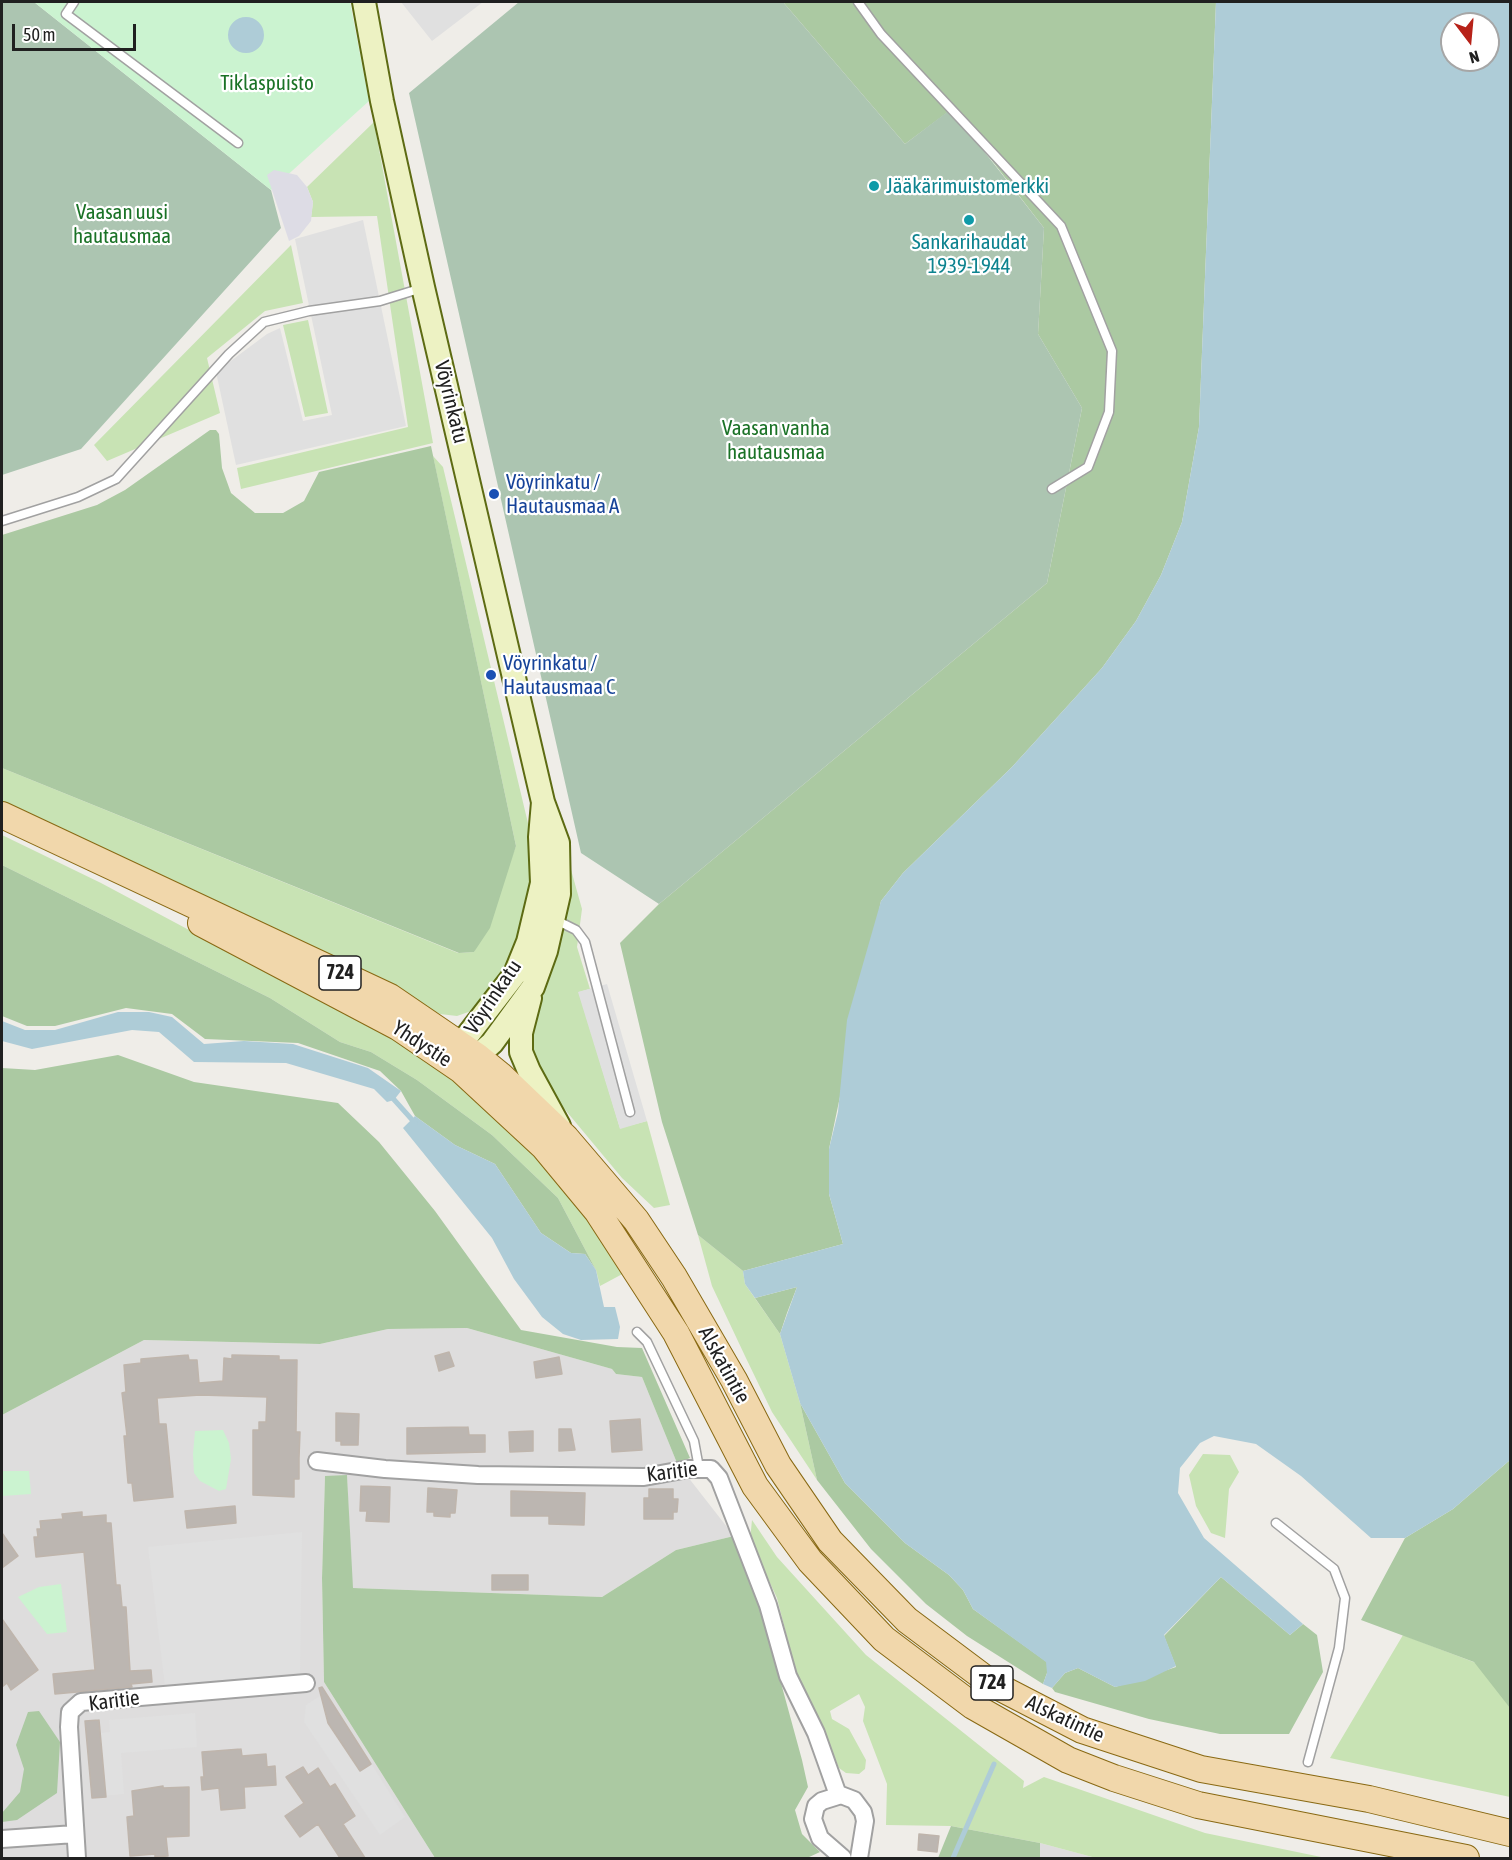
<!DOCTYPE html>
<html>
<head>
<meta charset="utf-8">
<style>
  body { margin:0 }
  #map { position:relative; width:1512px; height:1860px; overflow:hidden; background:#efede8; font-family:"Asap Condensed",sans-serif }
  canvas { display:block }
  .frame { position:absolute; inset:0; border:3px solid #202020; pointer-events:none }
  .north { position:absolute; left:1440px; top:12px; width:60px; height:60px; box-sizing:border-box; background:#fff; border:2px solid #a6a6a6; border-radius:50%; rotate:164deg; font-size:16px; font-weight:700; line-height:24px; text-align:center; color:#202020 }
  .north::after { content:''; display:block; margin:auto; width:21px; height:27px; background:#b72219; clip-path:polygon(50% 0,100% 100%,50% 72%,0 100%) }
  .scale { position:absolute; left:12px; top:24px; width:124px; height:27px; box-sizing:border-box; border:3px solid #202020; border-top:0; padding-left:8px; font-size:18px; line-height:21px; white-space:nowrap; color:#202020; -webkit-text-stroke:4px #fff; paint-order:stroke }
</style>
</head>
<body>
<div id="map">
<canvas width="1512" height="1860"></canvas>
<div class="frame"></div>
<div class="north">N</div>
<div class="scale">50 m</div>
</div>
<script>
const ctx = document.querySelector('canvas').getContext('2d');
ctx.lineJoin = 'round';
function fill(path, color) { ctx.fillStyle = color; ctx.fill(path, 'evenodd'); }
const shape = rows => new Path2D(rows.map(r => 'M' + r).join(''));
function strokePath(path, color, width, dash) { ctx.strokeStyle = color; ctx.lineWidth = width; ctx.lineCap = dash ? 'butt' : 'round'; ctx.setLineDash(dash || []); ctx.stroke(path); }
function label(font, color, halo, rows, align = 'center') {
  ctx.font = font + ' "Asap Condensed",sans-serif'; ctx.lineWidth = 4.5; ctx.setLineDash([]); ctx.textBaseline = 'middle'; ctx.strokeStyle = halo; ctx.fillStyle = color; for (const [text, x, y, turn = 0] of rows) {
    ctx.save(); ctx.translate(x, y); ctx.rotate((+turn || 0) * Math.PI / 180); ctx.textAlign = isNaN(turn) ? turn : align; if (halo) ctx.strokeText(text, 0, 0); ctx.fillText(text, 0, 0); ctx.restore();
  }
}
fill(shape([
  [467,1328,612,1369,616,1374,642,1377,677,1463,734,1536,676,1550,602,1597,352,1588,347,1476,325,1476,322,1578,324,1682,435,1858,2,1858,2,1415,144,1340,320,1344,388,1329],
  [1040,1843,1096,1858,1040,1858]
]), '#dedddd');
fill(shape([
  [374,122,433,443,241,489,237,468,408,427,377,216,311,217,313,202,307,187],
  [291,245,303,303,265,311,207,358,220,413,107,461,94,445],
  [308,320,328,413,305,417,283,325],
  [433,456,443,467,532,840,535,874,510,966,474,1010,457,1016,440,1014,277,930,2,802,2,768,458,953,474,952,516,846],
  [2,835,101,883,397,1041,462,1087,541,1160,628,1271,600,1286,596,1270,558,1198,492,1135,417,1080,371,1052,340,1042,270,998,2,865],
  [568,859,582,909,577,947,590,989,579,992,620,1128,647,1121,670,1205,654,1208,622,1178,547,1088,537,1066,533,1049,534,1029],
  [698,1235,743,1271,745,1284,780,1334,800,1403,817,1480,772,1412,745,1356,712,1286],
  [1203,1454,1230,1455,1239,1472,1229,1489,1225,1538,1211,1533,1196,1506,1189,1475],
  [752,1520,777,1557,866,1655,1024,1781,1023,1788,1044,1777,1205,1833,1326,1858,1096,1858,1040,1843,951,1826,886,1825,887,1784,863,1721,865,1707,859,1694,830,1711,832,1719,849,1729,866,1760,865,1769,859,1774,846,1773,839,1768,795,1669,777,1598,750,1540],
  [1403,1635,1510,1676,1510,1797,1330,1758]
]), '#c8e3b4');
fill(shape([
  [783,2,1216,2,1199,427,1182,522,1161,575,1136,621,1102,668,1012,767,903,873,881,901,829,1149,829,1194,843,1244,743,1271,698,1235,662,1122,620,943,659,904,1047,583,1082,408,1038,334,1044,228,952,109,905,144],
  [210,430,216,430,219,434,222,468,231,493,255,513,283,513,304,501,319,472,431,446,516,846,490,928,474,952,459,953,2,768,2,535,97,505,125,490],
  [2,865,270,998,340,1042,371,1052,417,1080,492,1135,558,1198,596,1270,585,1254,571,1253,541,1233,495,1164,455,1145,415,1116,401,1091,380,1071,298,1043,205,1039,172,1014,126,1008,55,1026,27,1026,2,1016],
  [118,1055,194,1082,338,1103,379,1142,435,1211,521,1330,617,1347,642,1348,690,1458,677,1463,642,1377,616,1374,612,1369,467,1328,388,1329,320,1344,144,1340,2,1415,2,1068,35,1070],
  [797,1287,787,1313,780,1334,755,1298],
  [800,1403,845,1483,905,1543,949,1575,963,1590,973,1609,1047,1662,1047,1673,1043,1684,967,1636,926,1604,871,1549,817,1480],
  [1510,1460,1510,1708,1474,1662,1361,1620,1405,1538,1453,1509],
  [347,1475,353,1588,602,1597,676,1550,734,1536,760,1606,802,1760,808,1787,795,1810,802,1834,820,1852,807,1858,435,1858,324,1682,322,1578,325,1476],
  [1221,1577,1290,1635,1303,1624,1317,1635,1323,1672,1289,1734,1220,1734,1149,1719,1055,1692,1052,1688,1065,1673,1078,1668,1115,1687,1176,1667,1164,1636],
  [39,1711,60,1742,57,1793,17,1820,2,1822,2,1813,20,1792,24,1769,16,1745,28,1712],
  [951,1826,1040,1843,1040,1858,938,1858]
]), '#abc9a2');
fill(shape([
  [2,2,34,2,271,190,281,228,81,449,2,475],
  [519,2,783,2,905,144,951,109,1044,228,1038,334,1082,408,1047,583,659,904,581,853,409,93]
]), '#acc5b1');
fill(shape([
  [34,2,350,2,369,101,271,190],
  [223,1430,229,1443,231,1459,226,1489,219,1491,200,1481,194,1473,193,1454,195,1431],
  [2,1471,29,1471,31,1494,2,1496],
  [61,1584,67,1632,47,1634,18,1597,39,1587]
]), '#cbf3d0');
fill(shape([
  [401,2,483,2,432,41],
  [363,220,406,426,236,465,216,372,267,334,280,328,303,421,332,415,295,239],
  [607,984,647,1121,620,1129,578,992],
  [302,1532,300,1673,165,1686,148,1547],
  [326,1692,405,1817,380,1835,304,1722,306,1705],
  [195,1713,197,1747,121,1753,124,1794,91,1797,88,1758,102,1757,100,1733,110,1732,109,1720]
]), '#e0e0e0');
fill(shape([
  [274,170,297,175,307,187,313,202,311,221,299,236,289,241,267,175]
]), '#dddce5');
fill(shape([
  [1216,2,1510,2,1510,1460,1453,1509,1405,1538,1371,1538,1301,1476,1256,1444,1214,1436,1200,1443,1180,1468,1178,1493,1204,1538,1303,1624,1290,1635,1221,1577,1164,1635,1176,1666,1145,1681,1115,1687,1078,1668,1065,1673,1052,1688,1043,1684,1047,1673,1046,1662,973,1609,963,1590,949,1575,905,1543,845,1483,800,1403,780,1334,797,1287,755,1298,745,1284,743,1271,843,1244,829,1194,829,1149,838,1112,847,1020,881,901,903,873,1012,767,1102,668,1136,621,1161,575,1182,522,1199,427],
  [1452,24,1488,24,1488,60,1452,60],
  '228 35a18 18 0 1 1 36 0a18 18 0 1 1-36 0Z',
  [118,1012,149,1012,172,1017,204,1044,244,1041,293,1044,368,1068,401,1091,394,1100,387,1102,374,1089,286,1063,194,1062,159,1032,132,1030,32,1049,2,1041,2,1021,25,1030,55,1030],
  [415,1116,455,1145,495,1164,541,1233,571,1253,585,1254,596,1270,604,1307,615,1307,620,1327,618,1339,581,1340,563,1334,542,1317,514,1279,492,1238,403,1128]
]), '#aeccd7');
strokePath(shape([
  [389,1094,415,1123],
  [953,1858,994,1764]
]), '#aeccd7', 5);
const building = shape([
  [449,1352,454,1366,439,1371,435,1356,449,1352],
  [188,1355,189,1360,197,1360,199,1383,223,1381,224,1358,232,1359,232,1355,279,1356,279,1360,297,1360,296,1432,300,1432,299,1458,299,1479,294,1479,294,1497,253,1495,253,1430,259,1430,259,1422,266,1422,267,1397,200,1395,157,1398,159,1424,166,1424,173,1497,134,1501,132,1483,128,1483,124,1436,127,1436,122,1393,126,1392,124,1365,141,1363,141,1359,188,1355],
  [559,1357,562,1374,536,1378,534,1362,559,1357],
  [336,1413,359,1414,358,1445,341,1445,341,1441,336,1441,336,1413],
  [640,1419,642,1450,612,1452,610,1421,640,1419],
  [468,1427,469,1435,485,1435,485,1452,407,1454,407,1428,468,1427],
  [559,1429,571,1429,575,1450,559,1451,559,1429],
  [533,1431,533,1451,510,1452,509,1432,533,1431],
  [361,1486,390,1487,389,1522,366,1521,367,1511,360,1511,361,1486],
  [428,1488,457,1490,455,1513,450,1513,450,1517,434,1516,434,1512,427,1512,428,1488],
  [649,1489,673,1489,673,1499,678,1499,677,1512,673,1512,673,1519,644,1519,644,1498,649,1498,649,1489],
  [511,1491,585,1493,584,1525,549,1524,549,1516,511,1516,511,1491],
  [235,1506,236,1523,187,1528,185,1511,235,1506],
  [82,1512,82,1517,106,1515,106,1523,111,1523,116,1585,120,1585,122,1607,126,1607,130,1671,151,1670,152,1682,131,1684,132,1687,55,1694,53,1674,95,1670,84,1552,36,1557,34,1537,38,1537,37,1529,41,1529,40,1521,63,1519,62,1514,82,1512],
  [2,1533,18,1556,2,1568,2,1533],
  [492,1575,528,1575,528,1590,492,1590,492,1575],
  [2,1619,38,1670,11,1690,7,1683,2,1687,2,1619],
  [322,1687,371,1764,360,1771,328,1723,319,1688,322,1687],
  [99,1720,106,1797,92,1798,85,1721,99,1720],
  [241,1749,242,1756,266,1754,267,1767,275,1766,276,1785,244,1787,245,1808,221,1810,219,1788,202,1790,201,1777,204,1777,202,1752,241,1749],
  [303,1767,308,1775,318,1768,330,1787,335,1784,355,1816,343,1824,365,1858,340,1858,318,1824,300,1837,285,1816,304,1803,286,1777,303,1767],
  [163,1786,163,1788,189,1787,189,1836,166,1837,168,1856,155,1857,155,1854,130,1856,127,1817,134,1816,132,1791,163,1786],
  [919,1834,939,1836,937,1852,918,1850,919,1834]
]);
fill(building, '#bcb6b1');
strokePath(building, '#bfb5ac', 1.5);
const service = shape([
  [74,2,66,14,238,143],
  [858,2,881,34,1061,226,1112,351,1109,412,1088,467,1052,489],
  [2,521,78,497,116,479,229,354,264,322,309,311,380,301,422,288],
  [554,919,576,930,585,942,630,1112],
  [637,1332,647,1342,694,1441,699,1468],
  [1276,1523,1334,1569,1345,1598,1339,1648,1308,1762]
]);
const minor = shape([
  [317,1461,385,1469,478,1475,644,1477,688,1469,711,1469,719,1478,768,1605,788,1676,816,1733,838,1795],
  [2,1839,75,1834],
  [77,1858,69,1727,70,1712,81,1702,306,1683],
  [843,1858,820,1838,813,1819,816,1806,822,1801,841,1795,854,1800,863,1812,865,1821,859,1858]
]);
const secondary = shape([
  [364,2,382,101,423,287,543,802,558,843,559,894,546,951,533,987,492,1043,461,1070,456,1055,461,1044,515,974,528,942,542,883,540,837,543,802],
  [530,998,521,1033,521,1052,529,1071,559,1126]
]);
const primary = shape([
  [2,815,390,997,478,1057,500,1075,566,1138,636,1220,674,1277,734,1380,778,1465,830,1541,907,1620,991,1683,1082,1730,1201,1769,1369,1799,1510,1833],
  [201,923,398,1027,461,1070,544,1147,597,1211,676,1333,755,1486,810,1561,884,1639,973,1706,1068,1760,1114,1778,1198,1805,1466,1858]
]);
strokePath(service, '#a1a1a1', 11);
strokePath(minor, '#a1a1a1', 20);
strokePath(secondary, '#5d6b13', 26);
strokePath(primary, '#896913', 28);
strokePath(service, '#fff', 8);
strokePath(minor, '#fff', 16);
strokePath(secondary, '#edf2c3', 22);
strokePath(primary, '#f1d7ab', 26);
for (const [x, y, r, color] of [
  [874,186,6,"#0f9aa8"],
  [969,220,6,"#0f9aa8"],
  [494,494,6,"#1a4fb4"],
  [491,675,6,"#1a4fb4"]
]) { const dot = new Path2D(); dot.arc(x, y, r, 0, 2 * Math.PI); ctx.fillStyle = color; ctx.fill(dot); strokePath(dot, '#fff', 2); }
for (const [x, y, w] of [
  [340,973,42],
  [992,1683,42]
]) { const box = new Path2D(); box.roundRect(x - w / 2, y - 17, w, 34, 4.5); ctx.fillStyle = '#fff'; ctx.fill(box); strokePath(box, '#202020', 1.5); }
label('bold 20px', '#202020', null, [
  ["724",340,973],
  ["724",992,1683]
]);
label('21px', '#1a7226', '#fff', [
  ["Tiklaspuisto",267,83],
  ["Vaasan uusi",122,212],
  ["hautausmaa",122,236],
  ["Vaasan vanha",776,428],
  ["hautausmaa",776,452]
]);
label('21px', '#0d838f', '#fff', [
  ["Jääkärimuistomerkki",886,186],
  ["Sankarihaudat",969,242,"center"],
  ["1939-1944",969,266,"center"]
], 'left');
label('21px', '#202020', '#fff', [
  ["Vöyrinkatu",451,402,76],
  ["Vöyrinkatu",493,997,-56],
  ["Yhdystie",422,1044,33],
  ["Alskatintie",724,1365,61],
  ["Karitie",672,1472,-7],
  ["Karitie",114,1701,-7],
  ["Alskatintie",1065,1719,25]
]);
label('21px', '#164399', '#fff', [
  ["Vöyrinkatu /",506,482],
  ["Hautausmaa A",506,506],
  ["Vöyrinkatu /",503,663],
  ["Hautausmaa C",503,687]
], 'left');
</script>
</body>
</html>
